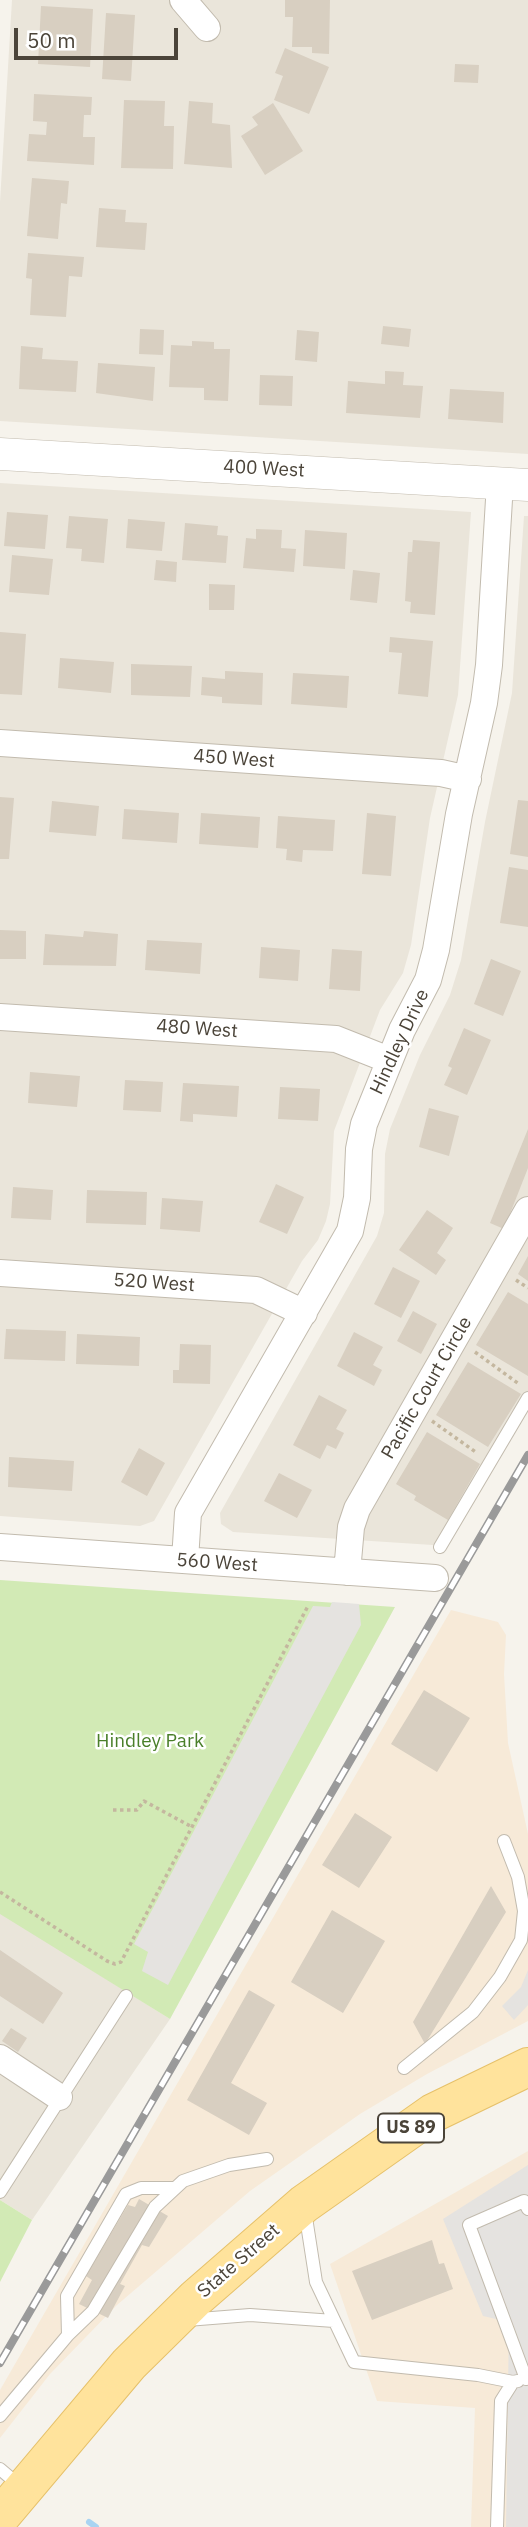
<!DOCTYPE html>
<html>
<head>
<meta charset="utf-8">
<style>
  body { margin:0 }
  #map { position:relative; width:528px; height:2527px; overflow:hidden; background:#f6f3ec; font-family:"IBM Plex Sans",sans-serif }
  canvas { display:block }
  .scale { position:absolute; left:14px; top:28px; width:164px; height:32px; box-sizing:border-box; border:4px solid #4b4439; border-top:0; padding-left:9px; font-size:21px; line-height:24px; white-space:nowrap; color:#4b4439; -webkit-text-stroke:5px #fff; paint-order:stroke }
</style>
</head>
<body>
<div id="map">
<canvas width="528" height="2527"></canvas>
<div class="scale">50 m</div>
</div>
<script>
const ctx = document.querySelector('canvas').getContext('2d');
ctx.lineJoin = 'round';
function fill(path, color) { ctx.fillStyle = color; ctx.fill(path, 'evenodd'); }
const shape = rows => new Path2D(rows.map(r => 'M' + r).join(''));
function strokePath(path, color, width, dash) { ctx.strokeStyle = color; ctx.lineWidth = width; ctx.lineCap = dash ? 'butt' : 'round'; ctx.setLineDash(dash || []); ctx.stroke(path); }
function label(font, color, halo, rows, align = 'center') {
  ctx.font = font + ' "IBM Plex Sans",sans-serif'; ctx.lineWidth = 5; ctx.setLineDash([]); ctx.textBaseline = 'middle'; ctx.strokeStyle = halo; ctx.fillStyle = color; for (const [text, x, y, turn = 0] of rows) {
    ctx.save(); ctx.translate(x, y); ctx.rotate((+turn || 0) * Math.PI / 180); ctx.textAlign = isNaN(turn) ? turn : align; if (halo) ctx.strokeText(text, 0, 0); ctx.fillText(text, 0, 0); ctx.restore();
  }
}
fill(shape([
  [12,0,528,0,528,454,0,421,0,202],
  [0,483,471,512,458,695,430,818,411,945,403,973,380,1010,334,1131,330,1204,326,1221,318,1240,302,1261,154,1521,140,1526,0,1516],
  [524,516,528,516,528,1410,448,1546,233,1532,221,1524,220,1513,377,1236,384,1213,385,1154,390,1129,420,1055,450,995,461,960,485,822,512,693],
  [0,1912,170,2019,32,2220,0,2200]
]), '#eae5da');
fill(shape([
  [451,1610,498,1622,506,1635,504,1674,508,1743,528,1834,528,2021,427,2074,360,2114,250,2191,117,2305,50,2374,0,2438,0,2390],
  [528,2151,528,2527,471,2527,475,2408,377,2401,330,2264]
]), '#f7ead8');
fill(shape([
  [0,1580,395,1607,170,2019,0,1914],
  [0,2200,32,2220,0,2282]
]), '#d2eab5');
fill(shape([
  [332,1602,359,1604,361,1625,168,1985,142,1971,148,1952,134,1944,313,1606,330,1607],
  [528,1970,528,2005,514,2020,502,2006,521,1987],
  [528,2165,528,2527,506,2527,509,2322,483,2316,443,2219]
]), '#e5e3e0');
strokePath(shape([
  [89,2522,96,2527]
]), '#a9d4f2', 6);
fill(shape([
  [285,0,330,0,329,54,312,53,312,47,292,47,293,17,285,17],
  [41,6,93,9,90,67,38,64],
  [106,13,135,15,131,81,102,79],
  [285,48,329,67,309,114,274,100,283,76,275,73],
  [455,64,479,65,478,83,454,82],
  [34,94,92,97,91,115,84,115,83,137,95,137,94,165,27,161,29,134,46,135,47,122,33,121],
  [124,100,165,101,164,126,174,126,173,169,121,168],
  [189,101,213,103,212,123,230,125,232,168,184,164],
  [273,103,303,151,265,175,241,136,258,125,252,117],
  [32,178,69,181,67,204,61,203,58,239,27,236],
  [99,208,126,210,125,222,147,223,145,250,96,247],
  [28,253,84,257,82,277,69,276,66,317,30,315,32,279,26,278],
  [383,326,411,329,409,347,381,344],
  [140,329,164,330,163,355,139,354],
  [297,330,319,332,317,362,295,360],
  [192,341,214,342,214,349,230,349,228,401,204,400,204,388,169,387,171,345,192,346],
  [21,346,43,348,42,359,78,361,76,392,19,389],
  [98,363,155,367,153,401,96,393],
  [385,371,404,372,403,385,423,386,420,418,346,413,348,381,385,384],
  [260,375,293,376,292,406,259,405],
  [450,389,504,392,503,423,448,419],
  [7,512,48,515,45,549,4,546],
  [69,516,108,519,104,563,81,561,82,549,66,548],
  [128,519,165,522,162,551,126,548],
  [185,523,218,526,217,535,228,536,226,563,182,560],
  [256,529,282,530,281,548,296,549,294,572,243,568,246,538,256,539],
  [305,530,347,533,345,569,303,566],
  [413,540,440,542,435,615,410,613,411,602,405,601,408,552,412,552],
  [12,555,53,559,49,595,9,592],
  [156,560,177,562,176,582,154,580],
  [353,570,380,573,377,603,350,600],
  [209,584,235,585,234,610,209,610],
  [0,632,26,634,22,695,0,694],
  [390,637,433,641,428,697,398,694,402,653,389,652],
  [60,658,114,662,111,693,58,688],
  [131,664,192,666,190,697,131,695],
  [225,671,263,673,262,705,222,703,222,697,201,695,202,677,225,679],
  [293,673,349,676,347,708,291,704],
  [0,797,14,798,9,859,0,859],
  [518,800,528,801,528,857,510,854],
  [52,801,99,806,96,836,49,832],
  [124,809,179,813,177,843,122,839],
  [201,813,260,817,258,848,199,844],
  [367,813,396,816,391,876,362,874],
  [278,816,335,820,333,851,303,850,302,862,286,860,287,849,276,848],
  [509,867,528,870,528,927,500,923],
  [0,930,26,931,26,959,0,959],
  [84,931,118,934,116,966,43,965,45,934,83,937],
  [147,940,202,943,200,974,145,970],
  [261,947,300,950,298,981,259,978],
  [332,949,362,951,360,991,329,989],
  [491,959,521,971,503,1016,474,1004],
  [464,1028,491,1040,467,1095,444,1085,452,1068,448,1066],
  [30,1072,80,1076,77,1107,28,1103],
  [125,1080,163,1082,161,1112,123,1110],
  [183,1083,239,1086,237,1117,193,1114,193,1122,180,1121],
  [280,1087,320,1089,318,1121,278,1119],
  [429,1108,459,1116,449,1156,419,1147],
  [528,1129,528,1168,504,1229,490,1223],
  [276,1184,304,1197,287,1234,259,1222],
  [13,1187,53,1190,51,1220,11,1218],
  [87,1190,147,1192,146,1225,86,1223],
  [162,1198,203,1201,200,1232,160,1229],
  [427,1210,453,1228,437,1253,446,1260,436,1275,399,1250],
  [528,1256,528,1281,518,1274],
  [393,1267,420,1281,401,1318,374,1304],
  [508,1292,528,1304,528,1376,476,1345],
  [413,1311,437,1324,421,1354,397,1341],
  [6,1329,66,1331,65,1361,4,1359],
  [354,1332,383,1347,373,1365,382,1370,374,1386,337,1366],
  [77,1334,140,1337,139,1366,76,1364],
  [180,1344,211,1345,210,1384,173,1383,173,1370,179,1370],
  [468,1362,521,1394,488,1447,436,1415],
  [319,1395,347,1410,336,1429,344,1433,336,1449,327,1445,320,1459,293,1445],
  [427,1432,480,1464,448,1520,414,1500,416,1496,396,1484],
  [139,1448,165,1463,147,1496,121,1482],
  [9,1457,74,1461,72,1491,8,1487],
  [279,1473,312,1490,297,1518,264,1501],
  [424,1690,470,1718,437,1772,391,1744],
  [355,1813,392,1837,359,1888,322,1865],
  [491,1886,506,1912,425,2044,413,2022],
  [332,1910,385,1941,343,2013,291,1982],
  [0,1950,63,1993,43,2024,0,1996],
  [249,1990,275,2005,231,2083,267,2103,249,2135,187,2100],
  [11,2028,27,2038,18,2052,2,2041],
  [139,2199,168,2216,149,2247,142,2245,120,2284,125,2286,108,2318,79,2304,92,2280,86,2276,128,2205,135,2207],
  [432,2240,439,2264,444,2263,453,2289,372,2320,352,2271]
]), '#d8cfc1');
const service = shape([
  [440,1547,528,1398],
  [404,2068,473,2012,500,1977,521,1940,524,1911,518,1877,504,1841],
  [0,2192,126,1996],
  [305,2211,316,2282,354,2362,478,2375,513,2382],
  [187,2320,250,2315,334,2321],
  [68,2335,67,2296,126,2194,141,2188,175,2188],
  [526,2379,469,2225,524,2201,528,2209],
  [0,2416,68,2335,93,2311,155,2207,183,2181,229,2165,267,2159],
  [0,2469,20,2486],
  [497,2527,501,2401,513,2382,518,2381]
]);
const minor = shape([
  [183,0,207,28],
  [0,743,441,773,468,779],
  [0,1017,336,1039,389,1060],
  [0,1273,256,1290,304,1313],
  [0,1547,435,1578],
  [185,1560,188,1513,350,1231,357,1198,359,1149,364,1124,402,1030,428,980,436,950,459,814,484,703,489,665,500,483],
  [347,1572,351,1527,357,1509,528,1210],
  [0,2058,59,2097]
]);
const tertiary = shape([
  [0,454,528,485]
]);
const primary = shape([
  [0,2517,129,2364,196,2298,304,2204,433,2113,528,2067]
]);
strokePath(service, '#c2bbae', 14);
strokePath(minor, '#c2bbae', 28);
strokePath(tertiary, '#c2bbae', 33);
strokePath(primary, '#e6c16a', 40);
strokePath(shape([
  [516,1280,528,1288],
  [475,1352,519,1384],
  [432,1421,477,1453],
  [113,1810,137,1810,144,1801,192,1827],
  [0,1892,107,1961,115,1964,121,1962,308,1606]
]), '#c4b79f', 3.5, [3.5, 3.5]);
strokePath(service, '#fff', 12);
strokePath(minor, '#fff', 26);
strokePath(tertiary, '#fff', 32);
strokePath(primary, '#ffe39c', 38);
const rail = shape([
  [0,2363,528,1455]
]);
strokePath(rail, '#9a9a9a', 8);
strokePath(rail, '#fff', 5, [16]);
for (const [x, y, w] of [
  [411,2128,66]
]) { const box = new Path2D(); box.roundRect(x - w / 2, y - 14.5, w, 29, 5); ctx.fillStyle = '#fff'; ctx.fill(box); strokePath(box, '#4b4439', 2); }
label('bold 18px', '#4b4439', null, [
  ["US 89",411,2128]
]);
label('19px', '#4b4439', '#fff', [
  ["400 West",264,469,3],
  ["450 West",234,759,4],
  ["480 West",197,1029,4],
  ["Hindley Drive",400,1042,-65],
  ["520 West",154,1283,4],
  ["Pacific Court Circle",427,1388,-60],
  ["560 West",217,1563,4],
  ["State Street",239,2261,-41]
]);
label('19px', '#4a7f2a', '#fff', [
  ["Hindley Park",150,1742]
]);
</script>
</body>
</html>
